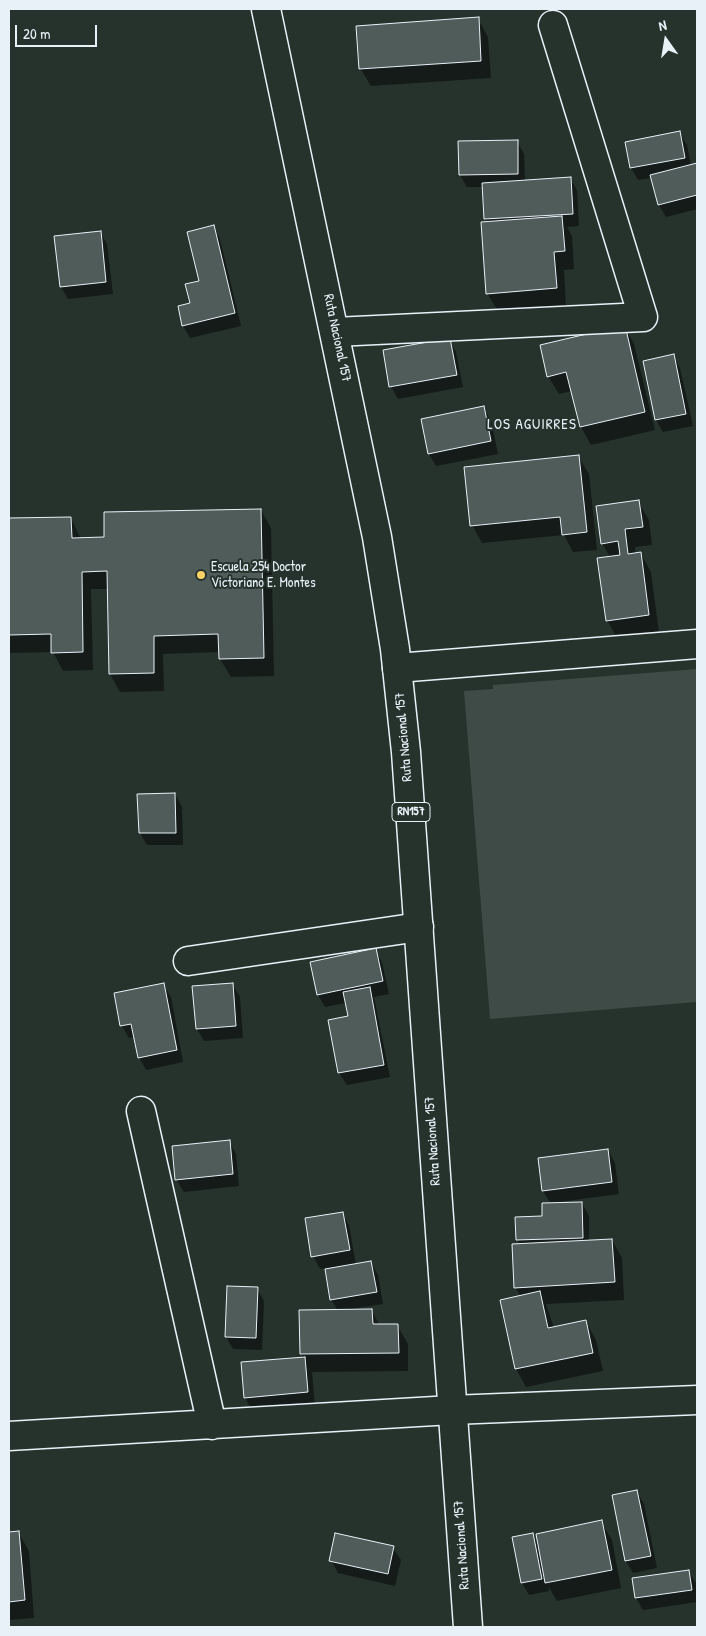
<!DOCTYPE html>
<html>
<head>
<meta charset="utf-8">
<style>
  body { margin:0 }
  #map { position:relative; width:706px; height:1636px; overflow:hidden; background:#26332d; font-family:"Patrick Hand",sans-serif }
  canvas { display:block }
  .frame { position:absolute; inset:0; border:10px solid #e8f1f8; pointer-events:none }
  .north { position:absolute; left:641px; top:15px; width:50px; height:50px; -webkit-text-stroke:4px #26332d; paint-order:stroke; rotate:347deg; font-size:14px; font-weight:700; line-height:20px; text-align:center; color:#e8f1f8 }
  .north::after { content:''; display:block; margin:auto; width:18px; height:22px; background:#e8f1f8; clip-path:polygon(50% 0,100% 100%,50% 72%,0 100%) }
  .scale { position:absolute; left:15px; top:25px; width:82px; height:22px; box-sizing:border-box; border:2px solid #e8f1f8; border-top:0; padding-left:6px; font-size:15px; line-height:18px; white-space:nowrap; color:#e8f1f8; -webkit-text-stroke:4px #26332d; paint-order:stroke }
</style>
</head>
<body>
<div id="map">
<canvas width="706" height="1636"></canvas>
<div class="frame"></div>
<div class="north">N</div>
<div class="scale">20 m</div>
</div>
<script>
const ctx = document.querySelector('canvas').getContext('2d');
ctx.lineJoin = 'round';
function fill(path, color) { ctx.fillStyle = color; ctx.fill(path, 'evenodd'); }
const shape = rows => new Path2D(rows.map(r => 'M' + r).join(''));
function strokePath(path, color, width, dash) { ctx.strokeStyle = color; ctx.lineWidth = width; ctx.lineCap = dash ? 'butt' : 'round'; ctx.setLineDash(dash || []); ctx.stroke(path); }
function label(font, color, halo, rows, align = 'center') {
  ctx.font = font + ' "Patrick Hand",sans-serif'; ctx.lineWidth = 4; ctx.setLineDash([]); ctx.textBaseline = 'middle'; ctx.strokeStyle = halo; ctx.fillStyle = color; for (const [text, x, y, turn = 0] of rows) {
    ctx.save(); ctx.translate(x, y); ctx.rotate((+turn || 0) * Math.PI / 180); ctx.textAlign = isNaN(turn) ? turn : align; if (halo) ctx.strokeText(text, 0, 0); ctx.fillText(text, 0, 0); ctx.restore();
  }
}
fill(shape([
  [697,669,697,1002,490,1019,464,691,493,689,493,685]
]), '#3e4b47');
fill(shape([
  [478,19,488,37,491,78,371,86,360,68],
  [679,132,687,145,691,166,697,164,697,209,666,217,659,205,652,178,638,180,631,168],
  [517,141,524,154,525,181,570,178,577,190,579,226,567,227,572,236,574,269,564,270,566,306,498,311,487,293,488,223,485,219,483,187,467,187,460,175],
  [213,227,220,239,241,326,190,338,183,326,201,282],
  [100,232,107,244,113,294,68,299,61,287],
  [624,326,634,344,655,430,591,445,581,427,572,391,559,394,548,376],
  [449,340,456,352,463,387,398,399,391,386],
  [673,355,680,368,693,426,663,432,656,420,644,362],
  [483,408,491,420,498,454,436,466,429,454],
  [578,456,589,474,597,550,573,552,564,535,482,543,472,525],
  [638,502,649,520,652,545,635,547,636,554,641,554,651,572,659,633,617,638,607,620,610,557,602,543],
  [261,510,271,528,274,676,231,677,220,659,220,652,163,654,164,691,120,692,110,674,108,589,91,589,93,670,63,671,53,652,9,653,9,519,71,518,81,539,106,538],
  [175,794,182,807,183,845,147,845,140,833],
  [375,950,382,962,389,994,374,997,390,1077,347,1085,339,1073,330,1021,349,1017,346,1003,325,1007,318,995],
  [232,984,240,997,243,1038,204,1041,197,1029],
  [163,985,171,997,183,1062,146,1070,139,1057,135,1037,129,1038,122,1026,115,994],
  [229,1141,236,1154,239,1186,184,1192,176,1179],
  [608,1150,615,1163,619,1194,559,1202,559,1204,582,1203,589,1216,589,1241,612,1240,622,1258,624,1300,546,1304,554,1328,586,1322,596,1340,603,1371,526,1387,516,1369,521,1297,515,1287,520,1245,517,1239,543,1217,551,1204,543,1191],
  [342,1213,349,1225,356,1265,371,1263,378,1275,383,1304,351,1309,372,1311,380,1326,397,1325,408,1344,408,1371,312,1372,315,1405,252,1410,245,1398,304,1358,301,1354,338,1311,331,1299,326,1268,320,1269,313,1256],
  [257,1288,264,1301,262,1350,233,1349,226,1337],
  [637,1492,644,1504,657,1568,633,1573,626,1561,613,1496],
  [601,1522,612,1540,621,1588,557,1601,548,1586,549,1591,529,1595,522,1583,533,1535,539,1546],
  [18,1532,29,1551,34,1618,9,1620,9,1533],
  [393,1548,401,1560,395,1586,338,1573,331,1560],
  [688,1571,696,1583,697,1602,643,1610,636,1598]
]), '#0007');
const building = shape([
  [479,17,481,61,359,69,356,26,479,17],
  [680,131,685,158,630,168,625,142,680,131],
  [518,140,518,174,459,175,458,141,518,140],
  [697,163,697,195,658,205,650,175,697,163],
  [571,177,573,214,484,219,482,183,571,177],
  [562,216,565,251,554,252,557,288,486,294,481,222,562,216],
  [214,225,235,313,182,326,178,306,190,303,185,284,199,281,187,232,214,225],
  [101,231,106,282,60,287,54,236,101,231],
  [625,325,645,412,580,427,566,372,547,377,540,345,625,325],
  [450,338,457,375,389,387,383,350,450,338],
  [674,354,686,414,655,420,643,361,674,354],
  [484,406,491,441,428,454,421,419,484,406],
  [579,455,587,532,562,535,560,517,470,526,464,467,579,455],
  [639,500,643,527,625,529,628,554,641,552,649,615,606,621,597,558,620,555,618,541,601,544,596,506,639,500],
  [261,509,264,658,219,659,218,634,154,636,154,673,109,674,107,571,82,572,83,652,51,653,51,634,9,635,9,518,71,517,72,538,104,537,104,512,261,509],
  [175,793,176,833,139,833,137,794,175,793],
  [376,948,383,981,317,995,310,962,376,948],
  [164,983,177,1050,138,1058,131,1024,120,1026,114,993,164,983],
  [233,983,236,1026,196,1029,192,986,233,983],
  [370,987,384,1065,338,1073,328,1020,348,1016,343,992,370,987],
  [230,1140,233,1174,175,1180,172,1146,230,1140],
  [608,1149,612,1182,542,1191,538,1158,608,1149],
  [582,1202,583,1238,516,1240,515,1217,542,1216,542,1203,582,1202],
  [343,1212,350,1250,311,1257,305,1218,343,1212],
  [612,1239,615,1282,514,1288,512,1244,612,1239],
  [371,1261,377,1292,330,1300,325,1269,371,1261],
  [227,1286,258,1287,256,1338,225,1337,227,1286],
  [540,1291,548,1328,586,1320,593,1353,515,1369,500,1300,540,1291],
  [372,1309,373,1324,398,1324,399,1353,300,1354,299,1310,372,1309],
  [305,1357,308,1392,244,1398,241,1362,305,1357],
  [637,1490,651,1556,625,1561,612,1495,637,1490],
  [602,1520,612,1570,545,1583,536,1534,602,1520],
  [19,1531,25,1600,9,1602,9,1532,19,1531],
  [335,1533,394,1546,388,1574,329,1561,335,1533],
  [533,1533,542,1579,521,1583,512,1537,533,1533],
  [689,1570,692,1590,635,1598,632,1578,689,1570]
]);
fill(building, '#505c59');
strokePath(building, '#e8f1f8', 1);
const street = shape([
  [335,332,643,317,553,25],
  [397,668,697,644],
  [188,961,419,927],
  [141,1111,212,1425],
  [9,1436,452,1410,697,1400]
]);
const highway = shape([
  [266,9,377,537,395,649,406,752,468,1627]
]);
strokePath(street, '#e8f1f8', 31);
strokePath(highway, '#e8f1f8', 31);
strokePath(street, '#26332d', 28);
strokePath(highway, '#26332d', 28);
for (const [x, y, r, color] of [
  [201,575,5,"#ffd166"]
]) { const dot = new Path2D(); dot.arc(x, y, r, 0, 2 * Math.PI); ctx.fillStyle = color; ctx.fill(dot); strokePath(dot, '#26332d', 2); }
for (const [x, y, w] of [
  [411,812,38]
]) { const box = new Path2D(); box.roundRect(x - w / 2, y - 9.5, w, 19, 4); ctx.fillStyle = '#26332d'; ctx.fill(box); strokePath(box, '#e8f1f8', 1); }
label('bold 12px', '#e8f1f8', null, [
  ["RN157",411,812]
]);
label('14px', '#e8f1f8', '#26332d', [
  ["Ruta Nacional 157",337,338,78],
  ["Ruta Nacional 157",404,737,-95],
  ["Ruta Nacional 157",433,1141,-94],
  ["Ruta Nacional 157",462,1545,-94]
]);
label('14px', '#e8f1f8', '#26332d', [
  ["Escuela 254 Doctor",211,567],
  ["Victoriano E. Montes",211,583]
], 'left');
ctx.letterSpacing = '1px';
label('15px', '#e8f1f8', '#26332d', [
  ["LOS AGUIRRES",532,425]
]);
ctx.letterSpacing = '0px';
</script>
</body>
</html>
